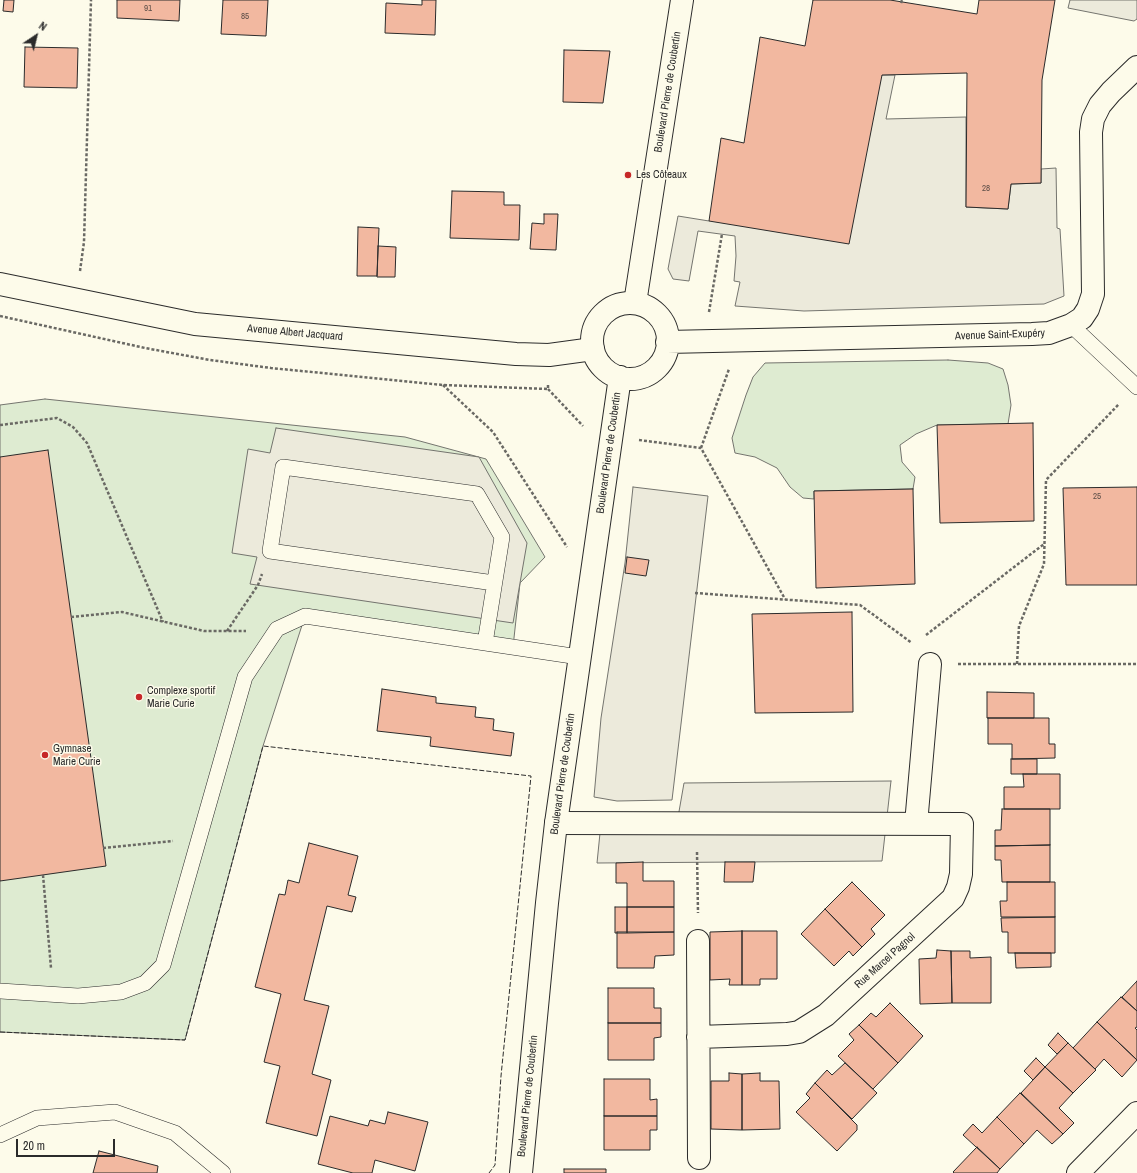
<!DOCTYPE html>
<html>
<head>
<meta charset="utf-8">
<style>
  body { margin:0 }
  #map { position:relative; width:1137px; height:1173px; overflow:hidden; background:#fdfbea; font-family:"Archivo Narrow",sans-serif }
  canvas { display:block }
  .north { position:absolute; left:16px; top:16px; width:40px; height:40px; -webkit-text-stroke:3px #fdfbea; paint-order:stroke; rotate:35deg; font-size:11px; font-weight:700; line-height:16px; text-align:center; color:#2b2b2b }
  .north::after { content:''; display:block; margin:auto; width:14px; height:18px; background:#2b2b2b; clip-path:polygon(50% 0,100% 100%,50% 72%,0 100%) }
  .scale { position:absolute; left:16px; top:1139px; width:99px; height:18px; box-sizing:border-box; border:2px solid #2b2b2b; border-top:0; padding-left:5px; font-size:12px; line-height:14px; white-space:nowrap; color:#2b2b2b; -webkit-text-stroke:3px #fdfbea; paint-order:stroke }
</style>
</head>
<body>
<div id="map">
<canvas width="1137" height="1173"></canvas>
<div class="north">N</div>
<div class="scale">20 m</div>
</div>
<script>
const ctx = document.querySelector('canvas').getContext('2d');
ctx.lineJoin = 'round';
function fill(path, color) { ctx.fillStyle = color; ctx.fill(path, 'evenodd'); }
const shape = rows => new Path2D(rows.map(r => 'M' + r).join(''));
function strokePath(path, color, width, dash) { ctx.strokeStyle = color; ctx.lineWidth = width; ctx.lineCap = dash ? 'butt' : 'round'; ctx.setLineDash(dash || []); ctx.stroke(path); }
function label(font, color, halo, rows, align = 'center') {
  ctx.font = font + ' "Archivo Narrow",sans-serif'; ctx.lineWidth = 3; ctx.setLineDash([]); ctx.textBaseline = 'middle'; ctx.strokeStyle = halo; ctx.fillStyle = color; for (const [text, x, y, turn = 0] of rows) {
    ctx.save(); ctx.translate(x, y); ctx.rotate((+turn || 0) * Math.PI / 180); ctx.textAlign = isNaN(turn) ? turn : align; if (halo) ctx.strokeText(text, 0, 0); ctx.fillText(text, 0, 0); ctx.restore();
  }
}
const green = shape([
  [948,360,988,363,1003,369,1008,385,1011,405,1008,424,937,425,916,434,900,445,902,462,915,477,913,489,814,491,814,499,803,498,790,487,777,468,755,457,735,453,732,438,746,395,753,377,765,363,948,360],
  [45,399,405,437,486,459,545,557,520,583,513,647,305,616,263,746,185,1040,0,1032,0,405,45,399]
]);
fill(green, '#deebd1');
strokePath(green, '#74746e', 1);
const parking = shape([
  [1070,0,1137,0,1137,19,1134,21,1068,8,1070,0],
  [882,75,895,75,886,119,966,117,966,207,1008,209,1011,184,1041,183,1041,169,1056,168,1057,228,1060,229,1064,296,1044,304,804,311,735,306,740,282,734,281,736,256,735,236,698,231,689,281,673,279,668,269,678,216,709,221,882,75],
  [276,428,479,457,527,543,513,623,250,584,257,557,232,553,248,449,270,453,276,428],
  [633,487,708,496,672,800,617,801,594,797,601,718,625,563,633,487],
  [891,781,882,861,597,863,601,823,677,823,684,783,891,781]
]);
fill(parking, '#eceadb');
strokePath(parking, '#74746e', 1);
const building = shape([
  [4,0,14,0,13,12,3,11,4,0],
  [117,0,180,0,179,21,117,18,117,0],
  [223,0,268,0,266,36,221,34,223,0],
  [422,0,436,0,435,35,385,33,386,3,422,5,422,0],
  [813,0,890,0,977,14,979,0,1055,0,1042,80,1041,183,1011,184,1008,209,966,207,967,73,882,75,849,244,709,221,721,138,744,143,760,37,805,46,813,0],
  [25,47,78,48,77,88,24,87,25,47],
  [564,50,610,51,603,103,563,102,564,50],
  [452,191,504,192,504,205,520,205,519,240,450,238,452,191],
  [544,214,558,214,556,250,530,249,532,223,544,224,544,214],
  [358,227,379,228,377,276,357,276,358,227],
  [378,246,396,247,395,277,377,277,378,246],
  [1033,423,1034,521,940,523,937,425,1033,423],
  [48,450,106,866,0,881,0,457,48,450],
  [1137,487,1137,585,1066,585,1063,488,1137,487],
  [913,489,915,584,816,588,814,491,913,489],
  [627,557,649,560,646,576,625,573,627,557],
  [852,612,853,712,755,713,752,614,852,612],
  [382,689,436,697,436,703,476,707,475,717,494,719,493,730,514,733,511,756,430,746,431,737,377,731,382,689],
  [987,692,1034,693,1034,718,987,718,987,692],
  [988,718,1049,718,1049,744,1055,744,1055,758,1012,759,1012,744,988,744,988,718],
  [1011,759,1037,759,1037,774,1011,774,1011,759],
  [1023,774,1060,774,1060,809,1004,809,1004,787,1024,787,1023,774],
  [1002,809,1050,809,1050,845,995,846,995,830,1001,830,1002,809],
  [309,843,358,856,348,895,356,897,352,912,327,906,304,1000,329,1006,312,1074,331,1080,317,1136,266,1123,280,1066,264,1062,281,994,255,987,279,894,285,895,288,880,299,883,309,843],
  [1050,845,1050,882,1002,882,1001,860,995,860,995,846,1050,845],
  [643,862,643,881,674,881,674,907,627,907,627,883,616,883,616,863,643,862],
  [725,862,755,862,753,882,724,882,725,862],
  [852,882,885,915,871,929,875,934,862,947,825,909,852,882],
  [1007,882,1055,882,1055,917,1001,917,1000,901,1007,901,1007,882],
  [615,907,627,907,627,933,615,933,615,907],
  [627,907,674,907,674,932,627,933,627,907],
  [825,909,862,947,853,956,849,951,834,966,801,934,825,909],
  [1055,917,1055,953,1008,953,1008,932,1002,932,1001,918,1055,917],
  [742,931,742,985,729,985,730,979,710,980,710,932,742,931],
  [742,931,777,931,777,979,760,979,760,985,742,985,742,931],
  [617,932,674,932,674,955,655,956,654,968,617,968,617,932],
  [937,950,951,951,952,1003,920,1004,919,959,936,958,937,950],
  [951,951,970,951,970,958,991,957,991,1003,952,1003,951,951],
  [1015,953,1051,953,1051,967,1016,968,1015,953],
  [1137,981,1137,1011,1122,997,1137,981],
  [608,988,654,988,654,1008,661,1008,661,1023,608,1023,608,988],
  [1121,997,1137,1011,1137,1027,1135,1028,1137,1030,1137,1060,1097,1022,1121,997],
  [890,1003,923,1036,898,1063,859,1025,871,1013,876,1017,890,1003],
  [1097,1022,1137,1060,1122,1077,1104,1059,1095,1069,1073,1048,1097,1022],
  [608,1023,661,1023,661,1037,654,1038,654,1060,608,1060,608,1023],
  [859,1025,898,1063,873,1089,838,1056,854,1040,849,1034,859,1025],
  [1058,1033,1068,1043,1057,1054,1048,1045,1058,1033],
  [1068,1043,1096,1070,1073,1093,1045,1067,1068,1043],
  [1036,1058,1045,1067,1033,1080,1024,1071,1036,1058],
  [845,1063,877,1093,852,1119,815,1083,827,1070,832,1075,845,1063],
  [1045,1067,1073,1093,1059,1108,1074,1123,1063,1134,1021,1093,1045,1067],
  [729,1073,742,1074,742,1130,711,1129,711,1081,729,1081,729,1073],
  [760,1073,760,1081,779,1081,780,1129,742,1130,742,1074,760,1073],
  [604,1079,650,1079,650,1100,657,1099,657,1116,604,1116,604,1079],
  [815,1083,857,1125,857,1130,837,1151,796,1112,810,1098,806,1094,815,1083],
  [1020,1093,1063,1134,1052,1144,1037,1130,1024,1144,997,1117,1020,1093],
  [388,1112,428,1122,415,1171,375,1160,372,1173,353,1173,318,1164,330,1116,368,1126,370,1120,385,1124,388,1112],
  [604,1116,657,1116,657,1130,650,1130,650,1150,604,1150,604,1116],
  [997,1117,1024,1144,1000,1169,963,1135,973,1124,982,1133,997,1117],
  [977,1147,1000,1169,997,1173,954,1173,953,1172,977,1147],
  [99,1151,158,1166,157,1173,93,1173,99,1151],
  [564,1169,606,1169,606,1173,564,1173,564,1169]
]);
fill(building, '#f2b8a0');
strokePath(building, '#2b2b2b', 1);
const service = shape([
  [1071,325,1137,387],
  [485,643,502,537,477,494,283,467,270,551,494,583],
  [0,991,78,996,121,992,145,983,163,965,245,677,277,629,305,616,579,657],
  [0,1135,37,1118,115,1112,175,1133,223,1173]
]);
const minor = shape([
  [0,284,195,324,516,354,549,355,593,349],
  [635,303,682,0],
  [556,823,962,824,961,874,958,887,953,898,826,1015,799,1032,787,1034,698,1037],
  [916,824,930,664],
  [698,941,699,1158],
  [1078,1173,1137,1113]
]);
const tertiary = shape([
  '592 341a38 38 0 1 1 76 0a38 38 0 1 1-76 0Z',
  [667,342,1032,334,1049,333,1071,325,1082,318,1088,309,1093,294,1091,132,1093,119,1100,105,1111,92,1137,67],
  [521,1173,547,903,556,823,620,377]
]);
strokePath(service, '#2b2b2b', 16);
strokePath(minor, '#2b2b2b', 24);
strokePath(tertiary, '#2b2b2b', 24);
strokePath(shape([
  [901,3,902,0],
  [80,271,84,242,91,0],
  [709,312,722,234],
  [0,316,145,348,210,360,271,368,443,385,548,389,548,383],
  [443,385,493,432,567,547],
  [548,389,583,426],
  [0,425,57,418,73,427,87,443,163,622],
  [639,440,701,448,785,599],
  [701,448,729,369],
  [695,593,860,605,912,643],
  [71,617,122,612,204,631,246,631],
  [227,631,258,585,262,574],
  [926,635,1044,544],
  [958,664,1137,664],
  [1017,664,1019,626,1044,564,1046,480,1119,404],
  [103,848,173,841],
  [697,852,698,913],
  [43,875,51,968]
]), '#6a6964', 2.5, [3, 2]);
strokePath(service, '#fdfbea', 15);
strokePath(minor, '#fdfbea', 22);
strokePath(tertiary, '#fdfbea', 22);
strokePath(shape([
  [0,1032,185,1040,263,746,531,776,501,1076,495,1165,489,1173]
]), '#2b2b2b', 1, [5, 2]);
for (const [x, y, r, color] of [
  [628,175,4,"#c62828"],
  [139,697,4,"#c62828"],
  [45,755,4,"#c62828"]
]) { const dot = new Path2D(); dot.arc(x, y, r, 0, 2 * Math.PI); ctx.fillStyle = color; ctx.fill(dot); strokePath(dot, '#fdfbea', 1.5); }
label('9px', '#5d4e48', null, [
  ["91",148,9],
  ["85",245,17],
  ["28",986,189],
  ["25",1097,497]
]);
label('11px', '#2b2b2b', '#fdfbea', [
  ["Boulevard Pierre de Coubertin",668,92,-81],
  ["Avenue Albert Jacquard",295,333,5],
  ["Avenue Saint-Exupéry",1000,335,-2],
  ["Boulevard Pierre de Coubertin",609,453,-82],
  ["Boulevard Pierre de Coubertin",563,774,-82],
  ["Rue Marcel Pagnol",885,961,-42],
  ["Boulevard Pierre de Coubertin",528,1096,-84]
]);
label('11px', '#2b2b2b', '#fdfbea', [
  ["Les Côteaux",636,175],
  ["Complexe sportif",147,691],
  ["Marie Curie",147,704],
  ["Gymnase",53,749],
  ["Marie Curie",53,762]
], 'left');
</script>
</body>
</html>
